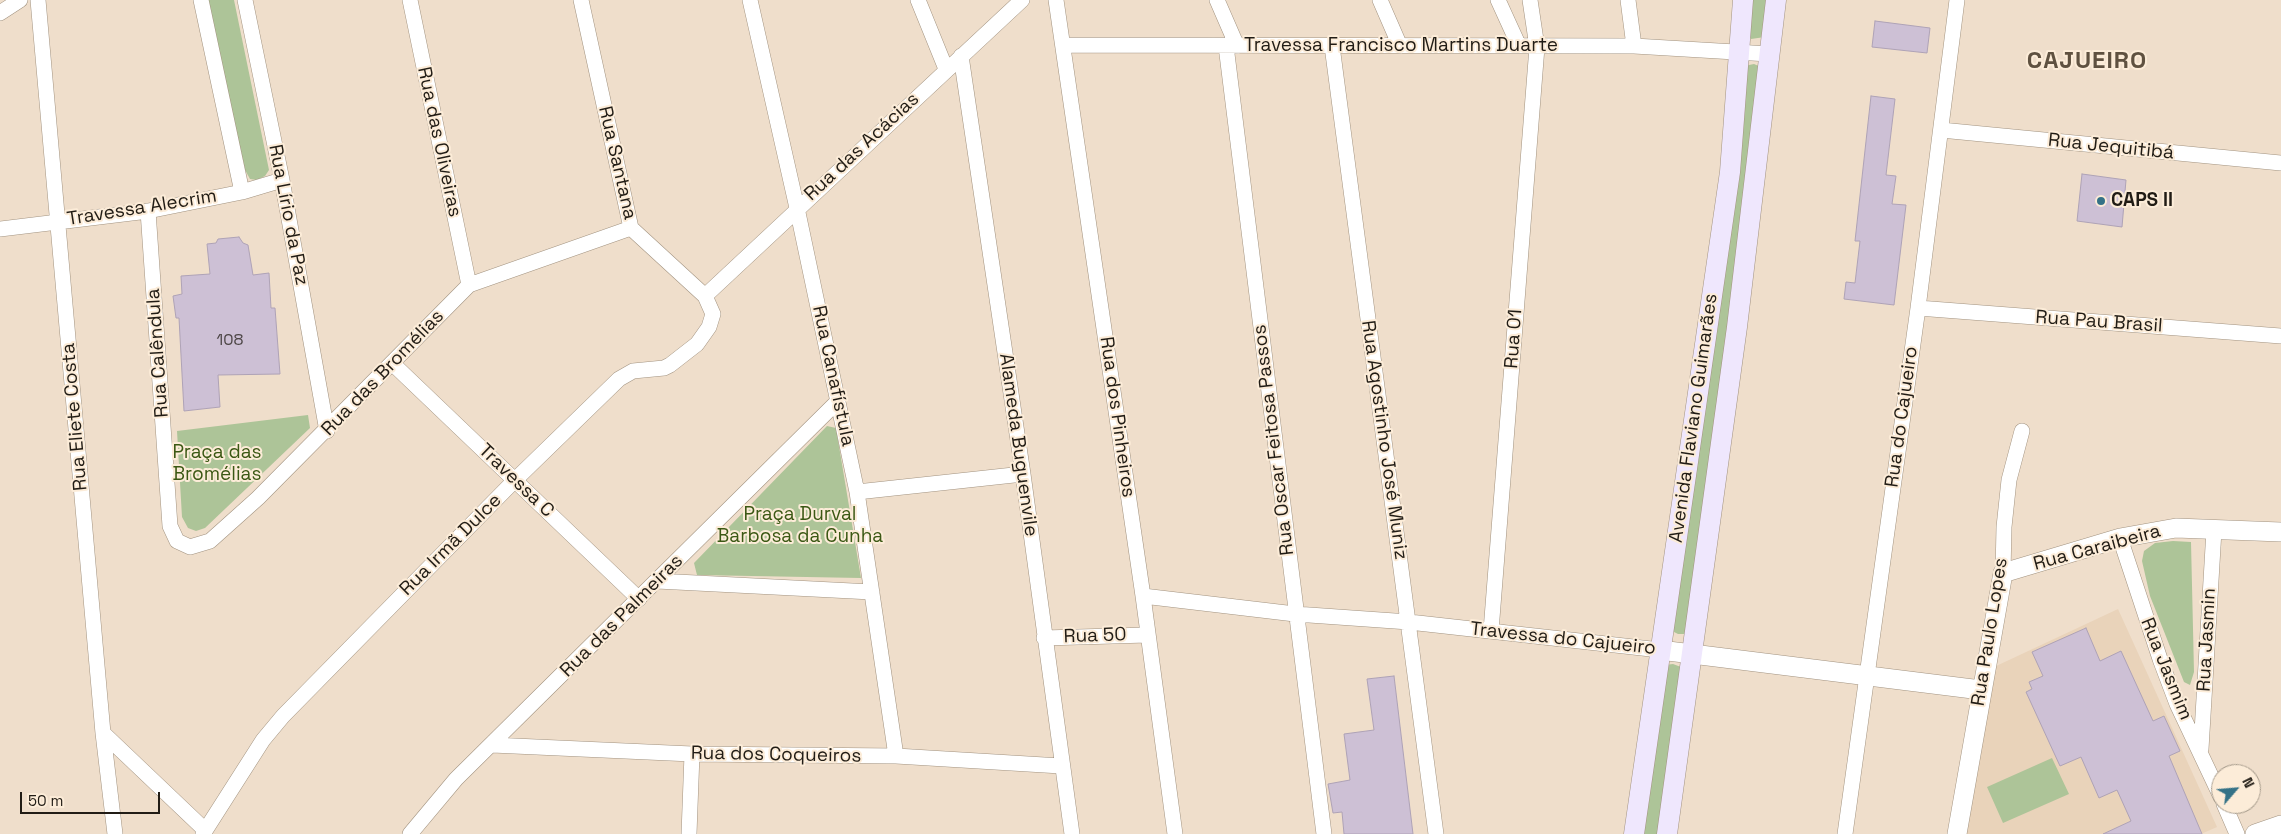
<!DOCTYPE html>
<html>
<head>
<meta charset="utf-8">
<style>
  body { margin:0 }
  #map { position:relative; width:2281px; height:834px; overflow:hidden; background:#efdecb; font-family:"Space Grotesk",sans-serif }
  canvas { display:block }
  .north { position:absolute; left:2211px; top:764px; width:50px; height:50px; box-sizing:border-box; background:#fcecd8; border:1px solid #a4998a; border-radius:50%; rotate:63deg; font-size:14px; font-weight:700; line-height:20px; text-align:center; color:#211c15 }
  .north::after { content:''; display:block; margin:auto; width:18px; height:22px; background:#347287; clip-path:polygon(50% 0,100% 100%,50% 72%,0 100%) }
  .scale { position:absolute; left:20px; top:792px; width:140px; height:22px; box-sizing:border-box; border:2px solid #211c15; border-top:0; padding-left:6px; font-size:15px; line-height:18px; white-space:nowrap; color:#211c15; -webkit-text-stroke:4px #fcecd8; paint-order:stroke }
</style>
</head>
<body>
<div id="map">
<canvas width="2281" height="834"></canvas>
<div class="north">N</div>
<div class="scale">50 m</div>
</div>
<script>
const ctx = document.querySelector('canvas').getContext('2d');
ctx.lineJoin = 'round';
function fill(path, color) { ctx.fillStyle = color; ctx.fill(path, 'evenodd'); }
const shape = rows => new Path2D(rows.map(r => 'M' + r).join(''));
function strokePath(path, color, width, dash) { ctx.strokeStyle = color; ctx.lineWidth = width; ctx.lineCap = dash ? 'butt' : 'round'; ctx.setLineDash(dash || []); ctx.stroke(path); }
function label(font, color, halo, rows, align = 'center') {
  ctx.font = font + ' "Space Grotesk",sans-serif'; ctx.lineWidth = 4; ctx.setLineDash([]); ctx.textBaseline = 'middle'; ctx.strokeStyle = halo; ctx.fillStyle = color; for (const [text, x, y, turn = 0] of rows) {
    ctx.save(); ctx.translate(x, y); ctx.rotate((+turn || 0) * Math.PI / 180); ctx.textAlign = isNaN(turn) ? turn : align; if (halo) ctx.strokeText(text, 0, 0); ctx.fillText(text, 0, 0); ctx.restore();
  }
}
fill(shape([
  [2118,609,2217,827,2201,834,1964,834,1994,667]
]), '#e9d3ba');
fill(shape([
  [208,0,234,0,269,170,265,176,257,180,250,179,245,170],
  [1747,0,1770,0,1765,37,1751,39,1745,29],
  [1754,64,1761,67,1765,74,1686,634,1678,634,1670,630,1744,66],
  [308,415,310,428,205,528,196,531,188,528,182,517,177,431],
  [827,426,836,428,861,578,697,575,694,563],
  [2173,541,2191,542,2194,672,2190,685,2184,682,2150,596,2142,561,2144,551,2155,543],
  [1673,664,1681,667,1665,834,1639,834,1665,665],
  [2052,758,2069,794,2003,823,1987,787]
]), '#adc498');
const building = shape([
  [1875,21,1930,28,1927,53,1872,47,1875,21],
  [1871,96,1895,99,1886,175,1896,176,1892,204,1906,205,1894,305,1844,299,1846,282,1855,283,1860,241,1855,241,1871,96],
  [2082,174,2126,180,2122,227,2077,221,2082,174],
  [239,237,243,243,248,245,253,275,269,273,271,308,275,308,280,374,218,375,220,407,184,411,179,318,176,318,173,296,182,294,181,276,210,274,207,244,216,243,218,239,239,237],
  [2086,628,2100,661,2121,651,2153,721,2164,716,2180,751,2169,756,2202,834,2103,834,2131,821,2117,790,2099,798,2081,757,2060,766,2026,692,2032,689,2029,682,2043,676,2032,652,2086,628],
  [1394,676,1413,834,1344,834,1342,812,1333,813,1328,784,1350,780,1344,734,1374,730,1367,679,1394,676]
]);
fill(building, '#cdc0d5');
strokePath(building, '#aea2b6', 1);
const minor = shape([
  [38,0,103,733,115,834],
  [201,0,242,192],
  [245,0,282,180,327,431],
  [410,0,469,285],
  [750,0,797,208,857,492,896,756],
  [918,0,946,69],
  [1056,0,1143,596,1175,834],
  [1217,0,1237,46],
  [1380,0,1400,46],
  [1498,0,1519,46],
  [1628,0,1634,46],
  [0,13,20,0],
  [1063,45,1634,46,1769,54],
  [1226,46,1324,834],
  [1332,46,1436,834],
  [961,56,1023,474,1072,834],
  [1941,130,2281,163],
  [148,211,170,526,177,541,190,547,210,541,258,498,469,285,631,228],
  [0,229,148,211,242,192,282,180],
  [705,296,1022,0],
  [1918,308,2281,336],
  [392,363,639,599],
  [857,492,1023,474],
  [2120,538,2160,659,2177,704,2221,797],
  [2003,573,2004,527,2009,480,2022,431],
  [657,581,872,592],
  [1143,596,1295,614,1409,622,1660,650],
  [1491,631,1537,47,1530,0],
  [1044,638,1147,635],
  [103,733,205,830],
  [492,745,692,754,896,756,1061,766],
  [2201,749,2214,530],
  [2224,804,2237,834],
  [203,834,263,740,283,716,515,480,619,379,633,371,664,368,670,365,697,344,709,327,713,314,705,296,631,228,581,0],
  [410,834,456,779,838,401],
  [689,834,692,754],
  [1845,834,1918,308,1957,0]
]);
const tertiary = shape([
  [1660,650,1981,690],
  [1957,834,2003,573,2120,538,2176,528,2281,532],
  [2255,834,2281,825]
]);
const secondary = shape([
  [1634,834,1730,172,1743,0],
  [1667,834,1737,327,1776,0]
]);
strokePath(minor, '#a29380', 16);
strokePath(tertiary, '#a29380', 20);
strokePath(secondary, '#a29380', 21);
strokePath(minor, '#fff', 15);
strokePath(tertiary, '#fff', 19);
strokePath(secondary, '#efe7fd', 20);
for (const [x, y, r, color] of [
  [2101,201,5,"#347287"]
]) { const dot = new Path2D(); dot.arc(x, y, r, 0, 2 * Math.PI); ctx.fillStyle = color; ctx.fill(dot); strokePath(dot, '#fcecd8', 2); }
label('16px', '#4c4545', null, [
  ["108",230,341]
]);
label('19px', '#211c15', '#fcecd8', [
  ["Travessa Francisco Martins Duarte",1401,46],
  ["Rua das Oliveiras",439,142,78],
  ["Rua das Acácias",862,147,-43],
  ["Rua Jequitibá",2111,147,6],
  ["Rua Santana",617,163,77],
  ["Travessa Alecrim",142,208,-9],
  ["Rua Lírio da Paz",288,215,79],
  ["Rua Pau Brasil",2099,322,4],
  ["Rua 01",1514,339,-86],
  ["Rua Calêndula",158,353,-94],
  ["Rua das Bromélias",383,373,-46],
  ["Rua Canafístula",833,376,78],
  ["Rua Eliete Costa",75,417,-95],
  ["Rua dos Pinheiros",1117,417,82],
  ["Rua do Cajueiro",1902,417,-82],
  ["Avenida Flaviano Guimarães",1694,418,-82],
  ["Rua Oscar Feitosa Passos",1274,440,-97],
  ["Rua Agostinho José Muniz",1384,440,82],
  ["Alameda Buguenvile",1018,445,82],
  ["Travessa C",516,481,44],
  ["Rua Irmã Dulce",451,545,-45],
  ["Rua Caraibeira",2097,548,-15],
  ["Rua das Palmeiras",622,616,-45],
  ["Rua Paulo Lopes",1990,632,-81],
  ["Rua 50",1095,636,-2],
  ["Travessa do Cajueiro",1563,639,6],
  ["Rua Jasmin",2207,640,-87],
  ["Rua Jasmim",2166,669,68],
  ["Rua dos Coqueiros",776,755,1]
]);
label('bold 19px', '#211c15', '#fcecd8', [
  ["CAPS II",2111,201]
], 'left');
label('19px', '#3b5814', '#fcecd8', [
  ["Praça das",217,453],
  ["Bromélias",217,475],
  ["Praça Durval",800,515],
  ["Barbosa da Cunha",800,537]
]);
ctx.letterSpacing = '1px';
label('bold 24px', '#5f5140', '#fcecd8', [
  ["CAJUEIRO",2087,61]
]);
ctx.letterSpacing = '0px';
</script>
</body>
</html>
